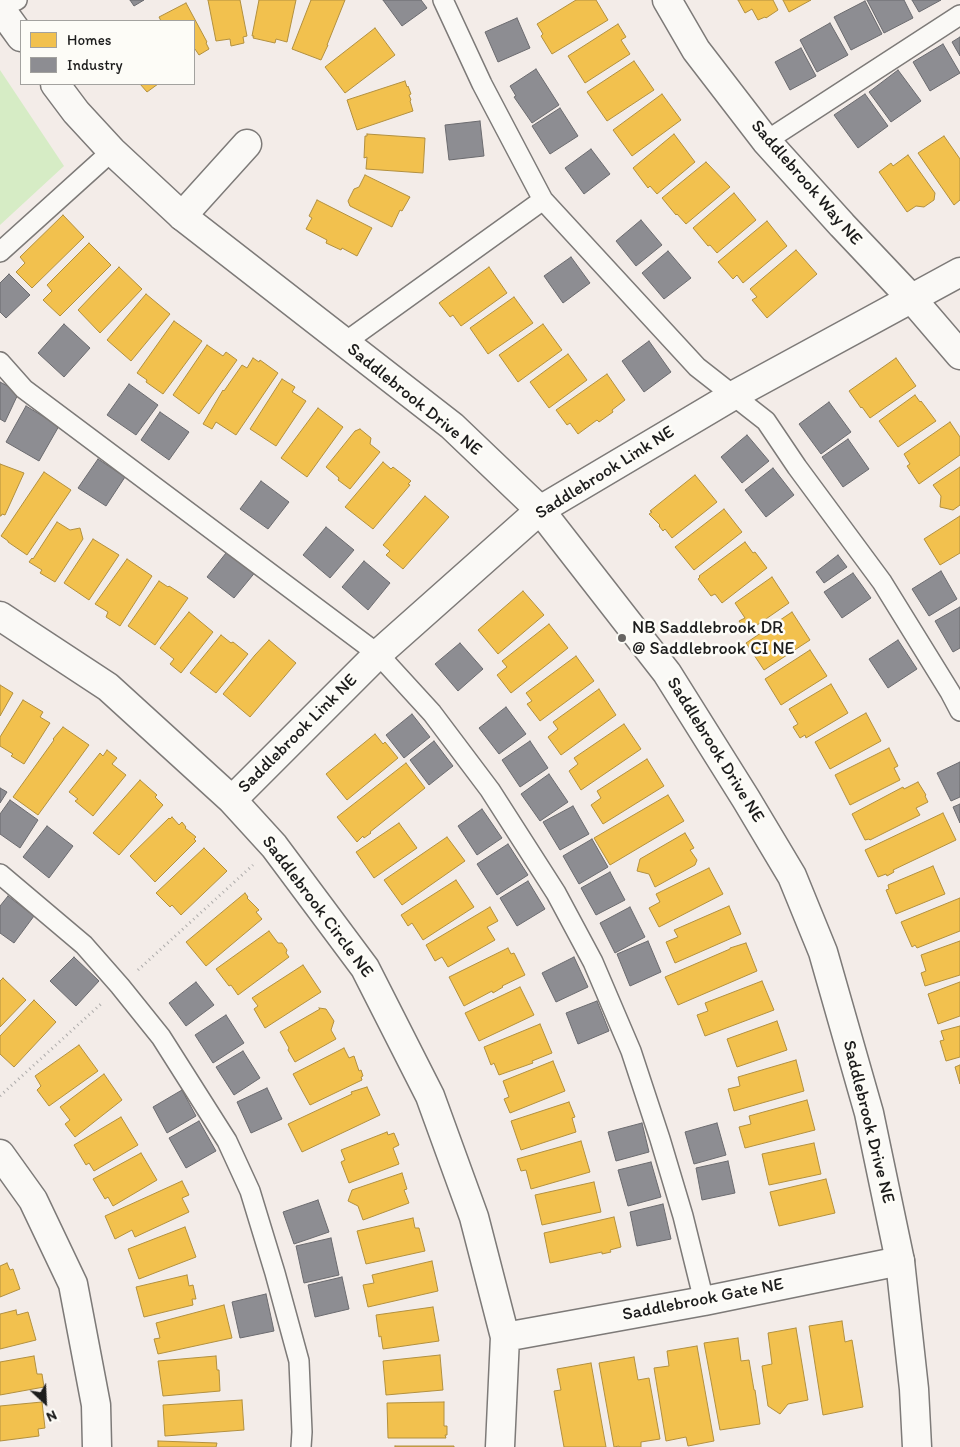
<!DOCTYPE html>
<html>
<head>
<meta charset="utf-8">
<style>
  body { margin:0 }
  #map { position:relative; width:960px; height:1447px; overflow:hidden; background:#f3ece8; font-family:Itim,sans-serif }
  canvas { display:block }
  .legend { position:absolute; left:20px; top:20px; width:175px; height:65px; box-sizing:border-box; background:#fdfcf7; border:1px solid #a3a29f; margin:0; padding:6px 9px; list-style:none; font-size:15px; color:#1c1c1c }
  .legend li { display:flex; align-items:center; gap:10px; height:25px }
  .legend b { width:25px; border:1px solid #a3a29f }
  .north { position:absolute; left:20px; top:1377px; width:50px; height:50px; -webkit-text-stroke:4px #fdfcf7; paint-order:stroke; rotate:155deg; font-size:14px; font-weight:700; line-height:20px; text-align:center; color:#1c1c1c }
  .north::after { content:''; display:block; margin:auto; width:18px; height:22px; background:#1c1c1c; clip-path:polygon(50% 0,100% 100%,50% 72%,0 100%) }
</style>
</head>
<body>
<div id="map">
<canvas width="960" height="1447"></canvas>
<ul class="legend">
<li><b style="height:14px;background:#f2c14e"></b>Homes</li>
<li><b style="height:14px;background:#8d8d92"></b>Industry</li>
</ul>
<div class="north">N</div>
</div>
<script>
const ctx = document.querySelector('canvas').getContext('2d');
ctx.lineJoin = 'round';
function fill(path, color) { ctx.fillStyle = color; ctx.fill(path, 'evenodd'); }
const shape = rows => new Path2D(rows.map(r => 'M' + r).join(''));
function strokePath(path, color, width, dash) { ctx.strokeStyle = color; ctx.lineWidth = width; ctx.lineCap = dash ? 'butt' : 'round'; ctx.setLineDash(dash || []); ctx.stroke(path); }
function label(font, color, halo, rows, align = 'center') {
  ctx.font = font + ' Itim,sans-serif'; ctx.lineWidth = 5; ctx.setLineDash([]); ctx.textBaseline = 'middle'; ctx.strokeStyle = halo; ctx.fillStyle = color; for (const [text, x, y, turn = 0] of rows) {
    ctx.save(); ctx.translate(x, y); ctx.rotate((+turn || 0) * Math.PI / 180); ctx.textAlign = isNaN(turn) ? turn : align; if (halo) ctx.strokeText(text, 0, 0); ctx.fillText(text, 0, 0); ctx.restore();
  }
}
fill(shape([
  [0,70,64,166,0,225]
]), '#d6ecc5');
const homes = shape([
  [208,0,240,0,247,36,243,37,244,43,231,46,230,39,216,41,208,0],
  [259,0,296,0,287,42,276,39,275,43,253,38,254,36,252,36,259,0],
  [311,0,345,0,327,45,328,45,321,60,292,49,311,0],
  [576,0,596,0,608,20,552,54,541,36,543,34,537,24,576,0],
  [738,0,773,0,778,10,766,18,765,17,758,20,752,9,745,13,738,0],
  [783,0,811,0,789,12,783,0],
  [186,3,207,42,206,43,209,49,199,55,195,49,194,49,194,21,161,21,159,17,186,3],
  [618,24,626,37,621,40,630,54,585,83,568,56,618,24],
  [375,28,395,55,345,93,325,67,375,28],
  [634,61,654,90,607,121,587,92,634,61],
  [405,81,407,87,408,86,411,94,409,95,411,100,410,101,413,111,357,130,347,100,405,81],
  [140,84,158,84,147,92,140,84],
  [662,94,681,120,632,156,613,130,662,94],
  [367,134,425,138,423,173,366,169,367,157,364,158,365,136,367,136,367,134],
  [674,134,695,162,657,194,650,186,648,188,633,168,674,134],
  [944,136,960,159,960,200,954,205,918,153,944,136],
  [908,155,935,193,934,200,924,207,916,206,907,212,879,172,891,163,893,166,908,155],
  [706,162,730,187,686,224,677,214,676,215,662,198,706,162],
  [365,175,410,197,402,211,400,210,392,227,350,206,348,201,354,189,359,187,365,175],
  [734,193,756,220,717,253,710,245,708,246,693,228,734,193],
  [317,200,372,228,357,256,342,248,341,250,326,243,327,240,306,229,312,218,309,216,317,200],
  [63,215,84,237,32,288,16,272,25,263,20,257,63,215],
  [767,221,787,246,743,283,737,275,733,279,718,262,767,221],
  [89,243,111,265,60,316,43,300,52,291,47,285,89,243],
  [796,250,817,274,767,318,752,300,757,297,750,289,796,250],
  [119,267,142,289,100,333,78,310,119,267],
  [489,267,507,293,461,326,453,315,450,317,439,303,489,267],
  [146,294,170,314,131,361,107,340,146,294],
  [514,297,533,323,488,354,470,328,514,297],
  [174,321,202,341,163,394,146,382,147,380,137,373,174,321],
  [543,324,562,350,518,382,499,355,543,324],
  [207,345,223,356,226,352,237,360,199,414,173,395,207,345],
  [568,354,587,380,549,408,530,382,568,354],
  [253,358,259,362,260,360,278,373,236,435,216,422,212,429,203,424,223,390,224,391,242,365,247,368,253,358],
  [896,358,916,386,870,418,862,407,861,408,849,391,896,358],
  [607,374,625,400,612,410,613,412,599,422,597,420,578,434,570,423,567,425,556,410,607,374],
  [282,379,295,387,292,392,306,401,276,446,250,429,282,379],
  [915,395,920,402,921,401,936,421,898,447,879,421,915,395],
  [318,408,343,427,307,477,281,458,318,408],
  [950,422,960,437,960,455,919,484,907,466,910,464,904,454,950,422],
  [360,429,371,438,370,444,380,452,350,489,338,480,339,478,326,467,355,431,360,429],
  [383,462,391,469,393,467,411,481,408,484,410,485,373,529,345,507,383,462],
  [0,464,24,473,5,515,2,514,1,516,0,516,0,464],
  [960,467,960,505,953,510,940,507,941,496,933,485,960,467],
  [44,472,71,490,27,555,8,542,8,541,1,536,44,472],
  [695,475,717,502,672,538,665,529,663,531,659,526,660,525,649,514,652,512,650,511,695,475],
  [425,496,449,517,403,569,386,555,390,551,383,545,425,496],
  [724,509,742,532,694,570,675,547,724,509],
  [960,516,960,553,940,565,924,539,960,516],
  [57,522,70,530,80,528,83,539,55,582,40,573,42,570,29,562,32,558,33,559,57,522],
  [93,539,119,555,89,600,64,583,93,539],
  [745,542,753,553,755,552,767,568,722,603,715,594,711,596,698,579,700,577,699,576,745,542],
  [127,559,152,576,120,626,106,617,108,612,95,604,127,559],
  [772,577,789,603,747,632,739,621,745,618,735,603,772,577],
  [159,581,168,587,169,586,188,598,155,645,128,626,159,581],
  [523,591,544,615,498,654,478,630,523,591],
  [189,612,213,632,181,673,170,664,174,659,160,648,189,612],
  [792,612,810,640,764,670,746,643,792,612],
  [549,624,568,648,511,693,497,675,507,667,502,661,549,624],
  [221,635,231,643,233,642,248,654,216,693,190,673,221,635],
  [269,640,296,663,250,717,223,694,255,655,269,640],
  [810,650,827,676,781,705,765,679,810,650],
  [576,656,594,681,540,721,527,704,532,701,526,693,576,656],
  [831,684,848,713,806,738,805,735,800,738,793,727,798,724,789,709,831,684],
  [0,685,13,693,0,716,0,685],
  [599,689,616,715,561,755,548,737,558,729,553,722,599,689],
  [23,700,43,712,40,717,50,723,24,764,11,756,13,754,0,746,0,737,23,700],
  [866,713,881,741,830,769,815,742,866,713],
  [624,724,641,749,581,790,569,771,578,764,574,758,624,724],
  [63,727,89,745,38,815,13,797,54,740,53,739,63,727],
  [375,734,383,744,385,742,398,758,347,800,326,774,375,734],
  [889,748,898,766,894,768,900,780,850,805,835,775,889,748],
  [107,750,117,758,112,764,126,775,93,816,75,801,78,799,69,792,100,753,103,756,107,750],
  [647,759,664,786,603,824,591,805,601,798,597,791,647,759],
  [406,763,425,788,370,832,371,833,364,838,363,836,357,842,337,817,406,763],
  [140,780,157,795,155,797,163,805,119,855,93,833,140,780],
  [918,782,926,795,925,796,928,802,916,808,920,815,870,840,869,839,865,840,852,814,903,787,904,789,918,782],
  [668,795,684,821,610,865,594,838,668,795],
  [943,813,956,840,893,870,894,872,887,876,886,874,878,877,865,850,943,813],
  [172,817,179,825,182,822,186,827,185,828,196,837,194,839,196,841,155,882,130,856,169,818,170,819,172,817],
  [399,823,417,848,374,878,356,852,399,823],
  [685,833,694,848,690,850,697,860,695,865,655,887,649,874,637,871,640,859,685,833],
  [447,837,465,861,402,905,384,880,447,837],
  [204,848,227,871,181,915,172,905,170,907,156,893,204,848],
  [933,866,945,894,896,914,886,890,889,889,888,885,933,866],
  [709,868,723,894,659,927,649,908,660,902,656,894,709,868],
  [456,880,474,907,423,940,412,923,408,926,401,915,456,880],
  [245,893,248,897,247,898,259,910,256,912,262,919,206,966,186,942,245,893],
  [960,898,960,931,917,948,915,945,912,947,901,922,960,898],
  [729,906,741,934,675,963,666,942,678,937,674,930,729,906],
  [490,907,498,921,487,927,495,940,448,967,442,957,435,961,426,945,490,907],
  [269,931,278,943,282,943,287,950,286,953,289,957,238,995,231,985,229,986,216,969,269,931],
  [960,941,960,975,925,986,921,973,926,971,921,955,960,941],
  [746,943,757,971,678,1005,665,977,730,949,730,948,746,943],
  [508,948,511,954,514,953,525,975,502,986,503,987,493,993,492,991,464,1006,449,977,508,948],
  [303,965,321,992,265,1028,254,1009,258,1006,252,998,303,965],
  [3,978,26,1000,0,1027,0,981,3,978],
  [762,981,774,1010,705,1036,697,1015,708,1011,705,1003,762,981],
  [960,982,960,1016,938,1024,928,994,960,982],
  [520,987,534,1015,479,1041,465,1013,520,987],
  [34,1000,56,1022,14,1067,0,1054,0,1036,34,1000],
  [319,1008,326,1009,334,1021,331,1030,336,1039,295,1062,288,1050,289,1048,280,1032,320,1009,319,1008],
  [777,1021,787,1050,737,1067,727,1039,777,1021],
  [540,1024,552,1053,532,1061,533,1063,499,1075,494,1063,491,1065,484,1047,540,1024],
  [960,1026,960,1057,946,1061,940,1041,944,1040,941,1031,960,1026],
  [79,1045,98,1071,49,1106,37,1090,41,1086,35,1076,79,1045],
  [344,1048,349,1058,354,1056,359,1071,361,1070,363,1076,361,1077,362,1080,310,1105,293,1074,344,1048],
  [796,1060,804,1091,734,1111,728,1089,740,1086,738,1077,796,1060],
  [553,1061,565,1091,510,1113,504,1099,509,1097,503,1081,553,1061],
  [960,1065,960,1084,955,1067,960,1065],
  [104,1074,122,1100,75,1137,65,1124,70,1120,60,1107,104,1074],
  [367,1087,380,1115,302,1152,288,1124,352,1094,351,1092,367,1087],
  [807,1100,815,1130,745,1148,739,1127,751,1124,749,1116,807,1100],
  [569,1102,575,1117,572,1118,576,1132,521,1150,511,1121,569,1102],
  [121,1117,138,1145,94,1171,89,1163,86,1165,74,1145,121,1117],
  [387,1132,388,1135,394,1133,399,1145,393,1148,399,1164,349,1183,341,1162,345,1160,341,1150,387,1132],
  [581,1141,590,1172,531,1189,526,1170,521,1171,517,1159,581,1141],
  [814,1143,821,1174,769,1185,762,1154,814,1143],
  [141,1153,157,1180,113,1206,108,1197,105,1199,93,1179,141,1153],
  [402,1173,407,1189,404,1190,409,1203,363,1220,358,1206,348,1201,352,1190,402,1173],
  [826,1179,835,1213,779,1226,770,1192,826,1179],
  [182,1181,189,1195,182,1198,189,1212,135,1237,132,1230,115,1239,105,1216,182,1181],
  [594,1182,601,1212,542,1225,535,1195,594,1182],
  [614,1217,621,1247,610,1250,611,1252,602,1254,602,1252,550,1263,544,1233,614,1217],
  [413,1218,415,1228,419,1228,425,1251,366,1264,357,1231,413,1218],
  [185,1227,196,1257,139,1279,128,1249,185,1227],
  [432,1261,438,1291,368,1307,363,1285,374,1283,372,1275,432,1261],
  [7,1263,10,1270,13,1269,20,1289,0,1297,0,1266,7,1263],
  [187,1275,189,1286,193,1285,196,1299,192,1299,193,1305,144,1317,136,1287,187,1275],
  [224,1305,232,1338,158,1354,154,1339,160,1338,156,1323,224,1305],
  [433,1307,439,1341,383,1349,381,1336,379,1337,376,1315,433,1307],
  [16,1310,17,1315,28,1312,36,1340,0,1349,0,1314,16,1310],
  [842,1321,845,1342,852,1340,863,1407,823,1415,809,1326,842,1321],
  [796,1328,808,1400,788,1404,780,1414,768,1406,762,1366,772,1364,768,1333,796,1328],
  [738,1338,741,1361,749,1360,754,1390,755,1390,760,1424,720,1430,704,1343,738,1338],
  [697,1346,714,1441,688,1446,686,1437,666,1441,654,1368,669,1366,667,1351,697,1346],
  [440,1355,443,1390,386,1395,383,1361,440,1355],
  [34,1356,37,1374,42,1374,44,1387,0,1395,0,1362,34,1356],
  [216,1356,217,1370,219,1370,220,1391,163,1396,158,1361,216,1356],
  [634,1357,638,1380,649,1378,660,1439,641,1442,641,1447,619,1447,619,1446,614,1447,599,1363,634,1357],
  [591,1363,606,1447,564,1447,554,1391,561,1390,557,1369,591,1363],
  [242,1400,244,1430,165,1436,163,1405,242,1400],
  [42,1402,45,1428,38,1429,39,1436,0,1441,0,1406,42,1402],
  [444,1402,444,1426,447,1426,447,1435,445,1435,446,1438,388,1438,387,1403,444,1402],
  [158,1441,217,1443,216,1447,158,1447,158,1441],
  [395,1446,454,1446,454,1447,395,1447,395,1446]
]);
fill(homes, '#f2c14e');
strokePath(homes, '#b2903f', 1);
const industry = shape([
  [130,0,144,0,134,6,130,0],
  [383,0,421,0,427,8,402,26,383,0],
  [867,0,904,0,913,18,884,33,867,0],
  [912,0,941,0,919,12,912,0],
  [865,1,882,34,851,50,834,17,865,1],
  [517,18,530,48,498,62,485,32,517,18],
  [830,23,848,55,817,72,800,40,830,23],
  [960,37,960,56,952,42,960,37],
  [943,44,960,73,930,91,913,62,943,44],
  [801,48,816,76,790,90,775,62,801,48],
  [536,69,559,105,532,123,514,97,516,96,510,86,536,69],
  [898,70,921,101,891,122,869,92,898,70],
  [865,94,888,126,858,148,834,115,865,94],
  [560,108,578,136,550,154,532,126,560,108],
  [480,121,484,156,449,160,445,125,480,121],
  [591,149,610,174,584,194,565,168,591,149],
  [641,220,662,245,636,266,616,241,641,220],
  [668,251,691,278,664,299,642,273,668,251],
  [571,257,590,283,563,303,544,276,571,257],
  [9,274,30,295,6,318,0,312,0,283,9,274],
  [64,324,90,348,64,377,38,353,64,324],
  [649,341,671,372,644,392,622,361,649,341],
  [0,382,19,392,5,422,0,419,0,382],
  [129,384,158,405,136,435,107,415,129,384],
  [829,402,851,432,821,454,799,424,829,402],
  [26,406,59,426,39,461,6,442,26,406],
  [160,412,189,432,169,460,141,440,160,412],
  [747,435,769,461,742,483,721,457,747,435],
  [848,439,869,469,843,487,822,457,848,439],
  [98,459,125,477,106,506,78,488,98,459],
  [773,468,794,495,766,517,745,490,773,468],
  [261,481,289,502,268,529,240,509,261,481],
  [326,527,354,550,330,578,303,555,326,527],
  [230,548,257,570,234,598,207,577,230,548],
  [838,555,847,567,824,583,816,572,838,555],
  [364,561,390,583,368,610,342,587,364,561],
  [941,571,957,599,929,616,912,589,941,571],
  [853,573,871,598,842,618,824,592,853,573],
  [960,607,960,648,953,652,935,621,960,607],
  [898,640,917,669,888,688,869,659,898,640],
  [460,643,483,669,458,691,435,664,460,643],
  [506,707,526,734,499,754,479,728,506,707],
  [412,714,430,737,404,758,386,735,412,714],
  [434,741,453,766,429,785,410,760,434,741],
  [530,741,548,768,520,787,502,760,530,741],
  [960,762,960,797,951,801,937,773,960,762],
  [549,774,568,802,540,821,521,794,549,774],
  [0,788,7,792,0,803,0,788],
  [10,800,38,820,20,848,0,834,0,814,10,800],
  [960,804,960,823,953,807,960,804],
  [573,806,589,834,560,850,543,822,573,806],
  [482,809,502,838,477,855,458,826,482,809],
  [47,826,73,846,49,878,23,857,47,826],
  [592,839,608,867,579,884,563,856,592,839],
  [508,844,528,875,497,895,477,864,508,844],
  [610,872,625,900,596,915,581,888,610,872],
  [528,881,545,909,517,926,500,898,528,881],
  [8,896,34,916,14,943,0,933,0,906,8,896],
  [630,907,645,937,615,953,600,923,630,907],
  [648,941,661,972,630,986,617,954,648,941],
  [74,957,99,981,76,1006,50,981,74,957],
  [574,957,588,987,556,1002,542,973,574,957],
  [196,982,214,1005,186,1026,169,1003,196,982],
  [597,1001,609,1031,578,1044,566,1013,597,1001],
  [226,1015,244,1043,213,1063,195,1035,226,1015],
  [243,1051,260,1078,234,1095,216,1067,243,1051],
  [267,1088,282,1119,251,1133,237,1102,267,1088],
  [182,1090,196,1116,167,1133,153,1107,182,1090],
  [199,1121,216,1151,186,1168,169,1138,199,1121],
  [642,1123,649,1152,616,1161,608,1132,642,1123],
  [717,1123,726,1155,694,1164,685,1132,717,1123],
  [728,1161,735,1193,702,1200,696,1168,728,1161],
  [651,1162,661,1197,628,1206,618,1170,651,1162],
  [318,1200,329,1232,294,1244,283,1212,318,1200],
  [663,1204,671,1239,637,1246,630,1212,663,1204],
  [331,1238,339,1275,304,1283,296,1246,331,1238],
  [342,1277,349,1309,315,1317,308,1285,342,1277],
  [266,1294,274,1331,240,1338,232,1302,266,1294]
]);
fill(industry, '#8d8d92');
strokePath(industry, '#6b6b6f', 1);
const lane = shape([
  [443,0,482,84,543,200,697,367,766,421,797,467,882,582,950,692,960,711],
  [0,8,17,0],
  [766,141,960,15],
  [0,252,112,151],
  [344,343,543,200],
  [0,362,24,389,378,654,432,713,490,790,556,893,593,962,631,1051,660,1139,683,1216,704,1301],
  [0,874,84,945,120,986,161,1037,227,1141,250,1191,275,1273,299,1361,302,1432,301,1447]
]);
const street = shape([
  [667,0,696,50,766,141,842,225,912,299,960,355],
  [182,216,247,144],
  [0,616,108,687,232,800,274,846,365,968,430,1096,474,1217,505,1337,500,1447],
  [232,800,378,654,540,510,734,395,960,272],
  [0,1154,33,1200,73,1284,96,1405,97,1447],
  [505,1337,704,1301,900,1261]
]);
const secondary = shape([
  [0,8,21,37],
  [55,84,76,112,112,151,182,216,452,426,540,510,667,673,746,799,792,876,823,952,869,1113,900,1261,914,1389,917,1447]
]);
strokePath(lane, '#7d7a78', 22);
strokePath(street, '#7d7a78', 31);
strokePath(secondary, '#7d7a78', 31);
strokePath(shape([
  [138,970,253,865],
  [0,1096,102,1003]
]), '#aeacab', 3, [1, 4]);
strokePath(lane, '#faf9f6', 19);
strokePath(street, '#faf9f6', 28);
strokePath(secondary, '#faf9f6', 28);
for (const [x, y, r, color] of [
  [622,638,5,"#676563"]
]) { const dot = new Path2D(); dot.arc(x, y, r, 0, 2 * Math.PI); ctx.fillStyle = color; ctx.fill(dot); strokePath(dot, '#fdfcf7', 2); }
label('18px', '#1c1c1c', '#fdfcf7', [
  ["Saddlebrook Way NE",806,183,49],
  ["Saddlebrook Drive NE",414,400,39],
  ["Saddlebrook Link NE",605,473,-32],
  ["Saddlebrook Link NE",298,734,-45],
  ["Saddlebrook Drive NE",715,750,58],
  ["Saddlebrook Circle NE",317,907,53],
  ["Saddlebrook Drive NE",868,1122,76],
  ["Saddlebrook Gate NE",703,1300,-11]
]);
label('18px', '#1c1c1c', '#fdfcf7', [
  ["NB Saddlebrook DR",632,628],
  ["@ Saddlebrook CI NE",632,649]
], 'left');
</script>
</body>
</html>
